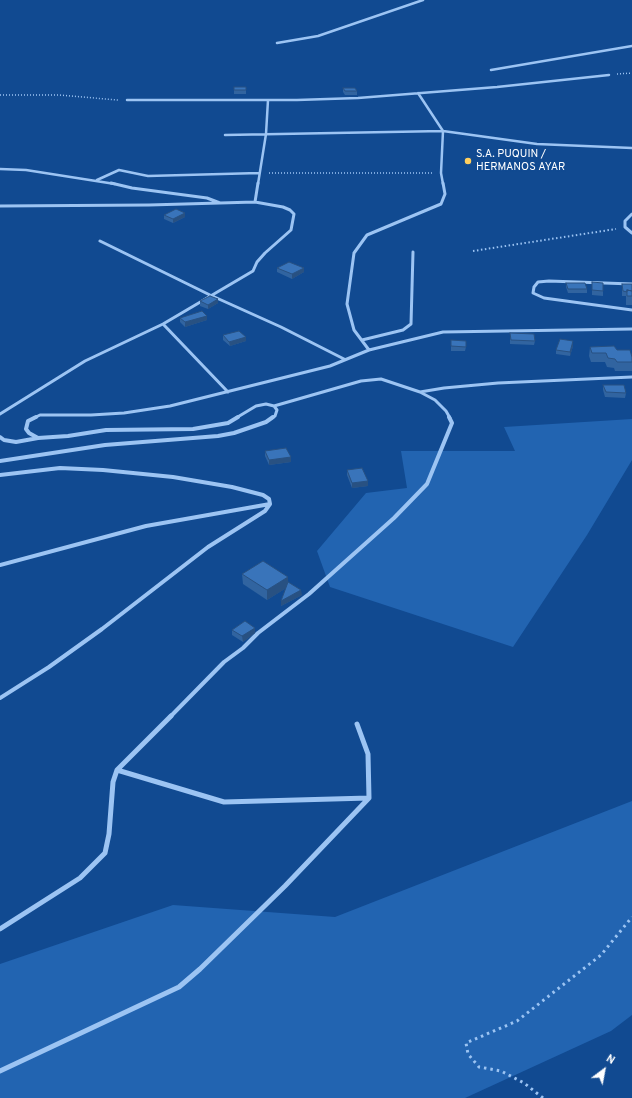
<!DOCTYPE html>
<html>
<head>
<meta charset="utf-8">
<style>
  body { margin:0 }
  #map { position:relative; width:632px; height:1098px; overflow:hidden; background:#114a91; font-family:Overpass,sans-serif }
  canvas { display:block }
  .north { position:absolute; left:584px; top:1050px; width:40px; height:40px; -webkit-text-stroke:3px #114a91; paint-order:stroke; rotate:32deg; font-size:11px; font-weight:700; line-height:16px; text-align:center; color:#fff }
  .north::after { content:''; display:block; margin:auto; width:14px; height:18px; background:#fff; clip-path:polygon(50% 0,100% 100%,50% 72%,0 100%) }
</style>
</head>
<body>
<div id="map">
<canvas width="632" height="1098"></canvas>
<div class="north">N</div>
</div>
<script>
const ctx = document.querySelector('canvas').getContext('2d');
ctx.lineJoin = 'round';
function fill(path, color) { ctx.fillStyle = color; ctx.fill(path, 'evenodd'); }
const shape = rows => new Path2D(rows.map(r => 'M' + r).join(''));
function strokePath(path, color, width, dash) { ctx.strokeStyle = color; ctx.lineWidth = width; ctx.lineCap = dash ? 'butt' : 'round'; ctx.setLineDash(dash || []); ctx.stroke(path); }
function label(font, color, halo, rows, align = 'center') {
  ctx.font = font + ' Overpass,sans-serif'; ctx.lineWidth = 3; ctx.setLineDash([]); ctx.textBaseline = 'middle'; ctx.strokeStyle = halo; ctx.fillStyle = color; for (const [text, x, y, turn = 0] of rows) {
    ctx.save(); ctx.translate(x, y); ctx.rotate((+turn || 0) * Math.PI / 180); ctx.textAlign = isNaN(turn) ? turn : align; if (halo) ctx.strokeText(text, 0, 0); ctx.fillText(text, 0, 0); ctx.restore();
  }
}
fill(shape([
  [632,419,632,460,587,535,513,647,330,587,317,551,366,493,407,488,401,451,515,451,504,427],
  [632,801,632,1015,611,1031,465,1098,0,1098,0,964,173,905,335,917]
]), '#2264b1');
strokePath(shape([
  [617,74,632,73],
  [0,95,59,95,118,100],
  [269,173,432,173]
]), '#9cc4f3', 1.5, [1, 2]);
strokePath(shape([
  [473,251,616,229]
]), '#9cc4f3', 2, [1.5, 2.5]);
strokePath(shape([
  [543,1098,524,1083,501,1071,479,1067,468,1054,466,1043,517,1021,601,955,632,917]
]), '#9cc4f3', 3, [2.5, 4]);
strokePath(shape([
  [277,43,318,36,423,0],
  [491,70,632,46],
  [418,93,443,131,441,173,443,184],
  [127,100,297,100,358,98,497,87,609,75],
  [225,135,443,131,537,144,632,148],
  [0,169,26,170,115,184],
  [97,180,119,170,148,176,259,173],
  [258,184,266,134,268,100]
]), '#9cc4f3', 2.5);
strokePath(shape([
  [111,183,132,188,207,198,220,203],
  [443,183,445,194,441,204,367,235,354,253,347,304,354,330,369,350,443,332,632,329],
  [255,202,258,183],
  [0,206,149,205,255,202,283,207,290,210,294,214,291,230,265,253,257,262,253,271,163,324,85,361,0,414],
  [632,214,625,221,625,227,632,233],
  [100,241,210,295,281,327,344,359],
  [632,284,549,281,538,282,534,287,533,293,544,298,632,310],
  [163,324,228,392],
  [362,340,403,330,411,324,413,252],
  [420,392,444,388,498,383,632,377],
  [274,406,361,381,381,379,420,392,435,400,446,411,450,418],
  [34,418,40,415,91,415,124,413,170,406,330,366,369,350],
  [236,418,256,406,266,404,274,406,277,410,275,416,272,418]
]), '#9cc4f3', 3);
strokePath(shape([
  [36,417,28,421,26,429,29,433,38,438,68,436,106,430,193,429,228,423,238,417],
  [0,437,4,440,16,442,38,438],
  [0,461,105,445,218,436,234,433,266,422,273,417],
  [0,475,60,468,103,470,173,477,232,487,263,495,269,499,270,504,265,511,208,547,102,629,49,667,0,698],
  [0,565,146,526,270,504],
  [170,717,224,662,243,648,258,633,309,594,394,518,427,484,452,423,449,417]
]), '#9cc4f3', 4);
strokePath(shape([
  [117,770,224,802,369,798],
  [0,929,80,878,105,853,109,834,113,782,117,770,171,716],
  [0,1071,179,987,200,969,285,886,369,798,368,754,357,724]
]), '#9cc4f3', 5);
fill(shape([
  [234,87,246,87,246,94,234,94],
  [343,88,357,91,357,95,345,95,343,92],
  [164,215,185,217,173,223,164,219],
  [277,268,304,268,304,272,292,279,277,272],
  [592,282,603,291,603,296,592,295],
  [566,283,587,289,587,293,568,293,566,287],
  [622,284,632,284,632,305,626,305,626,296,622,296],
  [200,301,218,303,208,309,200,306],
  [180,318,207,320,185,327,180,322],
  [510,333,535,341,534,345,510,344],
  [223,335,246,337,246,341,230,346,223,340],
  [451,340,466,347,465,351,451,351],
  [573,346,570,356,556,354,556,350],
  [590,347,617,350,632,357,632,371,615,371,614,368,607,367,605,362,591,362,589,356],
  [603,385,626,393,625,398,605,397,603,390],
  [265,451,291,457,291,462,269,465,265,456],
  [347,470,368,481,368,486,352,488,347,475],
  [242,574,288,577,288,582,302,595,281,606,281,601,286,588,267,600,243,584],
  [232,630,255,633,243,642,232,635]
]), '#3164a0');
fill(shape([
  [185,213,185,217,173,223,173,219],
  [304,268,304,272,292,279,292,274],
  [218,299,218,303,208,309,208,305],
  [207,316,207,320,185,327,185,322],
  [246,337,246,341,230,346,229,342],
  [573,341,573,346,570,356,570,352],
  [291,457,291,462,269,465,269,460],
  [368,481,368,486,352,488,352,483],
  [288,577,288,587,267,600,267,590],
  [301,590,302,595,281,606,281,601],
  [255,628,255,633,243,642,242,636]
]), '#285182');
const building = shape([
  [234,87,246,87,246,90,234,90,234,87],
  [343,88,355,88,357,91,345,91,343,88],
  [176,209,185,213,173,219,164,215,176,209],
  [289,262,304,268,292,274,277,268,289,262],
  [592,282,603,283,603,291,592,290,592,282],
  [566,283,585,283,587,289,568,289,566,283],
  [622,284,632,284,632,291,627,290,627,292,623,291,622,284],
  [627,290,632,291,632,296,627,296,627,290],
  [210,296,218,299,208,305,200,301,210,296],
  [202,311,207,316,185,322,180,318,202,311],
  [239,331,246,337,229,342,223,335,239,331],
  [510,333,534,334,535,341,511,340,510,333],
  [560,339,573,341,570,352,556,350,560,339],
  [451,340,466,341,466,347,451,346,451,340],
  [614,346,617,350,630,350,632,357,632,362,617,362,615,359,608,358,606,353,592,353,590,347,614,346],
  [603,385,624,385,626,393,606,392,603,385],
  [286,448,291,457,269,460,265,451,286,448],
  [362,468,368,481,352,483,347,470,362,468],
  [263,561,288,577,267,590,242,574,263,561],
  [288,582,301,590,281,601,288,582],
  [245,621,255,628,242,636,232,630,245,621]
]);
fill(building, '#3974ba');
strokePath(building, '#285182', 1);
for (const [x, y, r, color] of [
  [468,161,4,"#ffcf5e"]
]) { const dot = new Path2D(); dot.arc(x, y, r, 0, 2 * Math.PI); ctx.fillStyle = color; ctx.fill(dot); strokePath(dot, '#114a91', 1.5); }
label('11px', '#fff', '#114a91', [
  ["S.A. PUQUIN /",476,155],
  ["HERMANOS AYAR",476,168]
], 'left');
</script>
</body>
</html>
